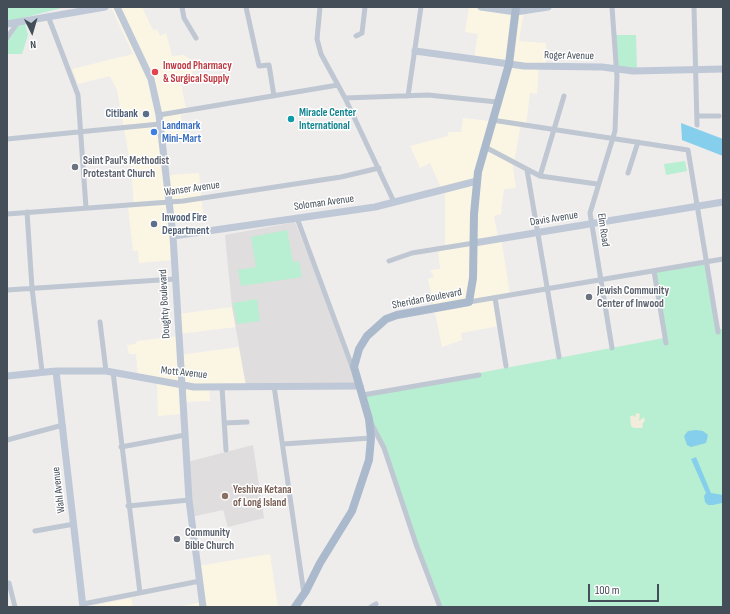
<!DOCTYPE html>
<html>
<head>
<meta charset="utf-8">
<style>
  body { margin:0 }
  #map { position:relative; width:730px; height:614px; overflow:hidden; background:#efecec; font-family:"Sofia Sans Condensed",sans-serif }
  canvas { display:block }
  .frame { position:absolute; inset:0; border:8px solid #444e59; pointer-events:none }
  .north { position:absolute; left:12px; top:12px; width:40px; height:40px; -webkit-text-stroke:3px #fff; paint-order:stroke; rotate:175deg; font-size:11px; font-weight:700; line-height:16px; text-align:center; color:#444e59 }
  .north::after { content:''; display:block; margin:auto; width:14px; height:18px; background:#444e59; clip-path:polygon(50% 0,100% 100%,50% 72%,0 100%) }
  .scale { position:absolute; left:588px; top:584px; width:71px; height:18px; box-sizing:border-box; border:2px solid #444e59; border-top:0; padding-left:5px; font-size:12px; line-height:14px; white-space:nowrap; color:#444e59; -webkit-text-stroke:3px #fff; paint-order:stroke }
</style>
</head>
<body>
<div id="map">
<canvas width="730" height="614"></canvas>
<div class="frame"></div>
<div class="north">N</div>
<div class="scale">100 m</div>
</div>
<script>
const ctx = document.querySelector('canvas').getContext('2d');
ctx.lineJoin = 'round';
function fill(path, color) { ctx.fillStyle = color; ctx.fill(path, 'evenodd'); }
const shape = rows => new Path2D(rows.map(r => 'M' + r).join(''));
function strokePath(path, color, width, dash) { ctx.strokeStyle = color; ctx.lineWidth = width; ctx.lineCap = dash ? 'butt' : 'round'; ctx.setLineDash(dash || []); ctx.stroke(path); }
function label(font, color, halo, rows, align = 'center') {
  ctx.font = font + ' "Sofia Sans Condensed",sans-serif'; ctx.lineWidth = 3; ctx.setLineDash([]); ctx.textBaseline = 'middle'; ctx.strokeStyle = halo; ctx.fillStyle = color; for (const [text, x, y, turn = 0] of rows) {
    ctx.save(); ctx.translate(x, y); ctx.rotate((+turn || 0) * Math.PI / 180); ctx.textAlign = isNaN(turn) ? turn : align; if (halo) ctx.strokeText(text, 0, 0); ctx.fillText(text, 0, 0); ctx.restore();
  }
}
fill(shape([
  [111,7,142,7,153,30,157,29,160,36,166,33,172,56,184,55,198,65,199,70,192,71,193,81,181,83,187,114,181,115,184,137,164,140,168,175,199,173,203,215,172,220,175,260,139,263,138,251,133,251,128,207,134,206,131,167,117,90,110,76,78,84,72,69,133,54],
  [469,7,543,7,524,10,519,41,546,43,546,65,539,65,537,94,530,93,526,125,521,124,514,162,512,161,516,188,504,189,501,214,494,216,498,238,501,238,510,294,494,297,499,326,461,333,462,340,442,347,428,279,434,277,430,270,440,269,438,249,445,248,445,190,442,190,430,163,420,168,410,146,448,136,448,132,461,132,463,118,490,121,508,63,474,58,478,34,465,32],
  [232,307,236,327,178,334,178,314],
  [178,336,180,385,138,377,136,354,129,354,127,345,136,344,137,341],
  [239,347,246,386,181,385,180,355],
  [157,382,180,386,182,414,158,416],
  [183,387,209,388,210,401,184,402],
  [270,554,278,607,178,607,202,602,198,566],
  [131,598,133,607,86,607]
]), '#fbf6e3');
fill(shape([
  [295,222,360,386,246,386,232,307,225,235],
  [253,445,264,518,228,527,223,510,191,517,187,462]
]), '#e0ddde');
fill(shape([
  [7,7,65,7,7,22],
  [25,23,28,35,22,54,7,54,7,43,18,26],
  [616,35,636,35,637,70,617,68],
  [685,161,687,171,666,175,664,164],
  [287,230,293,262,299,261,302,277,241,286,238,270,256,267,251,237],
  [707,262,718,329,723,329,723,607,440,607,381,442,369,419,363,395,664,338,652,271],
  [257,299,260,321,237,324,233,303]
]), '#b8eed1');
fill(shape([
  [636,413,640,414,639,421,644,417,645,421,642,424,643,425,642,428,634,428,631,426,630,417,632,415,635,417]
]), '#f1ecdb');
fill(shape([
  [681,123,723,139,723,156,682,140],
  [696,430,703,431,708,435,706,443,691,447,687,445,684,436,688,431],
  [696,457,711,493,723,495,722,503,713,505,708,505,705,502,704,496,706,493,691,459]
]), '#85cfec');
strokePath(shape([
  [182,7,184,18,196,38],
  [246,7,259,66,269,65,274,96],
  [320,7,317,39,321,54,345,98,394,202],
  [694,7,697,125],
  [48,16,78,95,86,208],
  [356,36,362,33,365,7],
  [7,38,18,22],
  [408,96,421,7],
  [345,98,428,95,497,102],
  [159,115,338,85],
  [697,116,719,116],
  [492,120,688,150,718,332],
  [7,139,160,124],
  [485,147,540,176,597,184],
  [527,170,559,357],
  [628,173,638,142],
  [540,176,564,96],
  [27,212,32,288,42,371],
  [7,214,183,201,341,177,379,168],
  [297,218,353,369],
  [389,261,412,253,474,243],
  [654,271,666,343],
  [7,290,175,279],
  [495,298,506,366],
  [469,302,723,259],
  [100,322,106,371],
  [612,348,590,213,615,131,617,77,612,7],
  [113,372,140,593],
  [274,386,304,594],
  [222,387,226,450],
  [363,395,479,375],
  [225,423,247,422],
  [371,423,384,448,416,544,440,607],
  [7,440,63,425],
  [283,444,371,438],
  [121,447,185,435],
  [128,506,189,500],
  [35,531,74,524],
  [9,583,15,607],
  [83,604,200,581],
  [371,607,376,604]
]), '#bfc7d2', 5);
strokePath(shape([
  [117,7,151,79,159,115,173,236,189,500,203,607],
  [481,7,516,12,548,7],
  [7,24,105,7],
  [415,51,524,66,602,67,633,71,723,69],
  [173,236,375,207,477,181],
  [474,243,723,202],
  [56,371,83,607],
  [7,376,56,371,106,371,194,387,360,386]
]), '#bec8d6', 7);
strokePath(shape([
  [295,607,306,591,320,563,352,511,369,460,371,438,369,419,354,367,359,349,367,336,386,319,397,315,469,302,473,278,474,214,478,172,509,64,516,7]
]), '#abb9cc', 8);
for (const [x, y, r, color] of [
  [155,72,4,"#e0444e"],
  [146,114,4,"#5c6f8a"],
  [291,119,4,"#0f9aa8"],
  [154,132,4,"#3f7fe0"],
  [75,167,4,"#6b7280"],
  [154,224,4,"#5c6f8a"],
  [589,297,4,"#6b7280"],
  [225,496,4,"#8d6e63"],
  [177,539,4,"#6b7280"]
]) { const dot = new Path2D(); dot.arc(x, y, r, 0, 2 * Math.PI); ctx.fillStyle = color; ctx.fill(dot); strokePath(dot, '#fff', 1.5); }
label('11px', '#444e59', '#fff', [
  ["Roger Avenue",569,56,1],
  ["Wanser Avenue",192,189,-8],
  ["Soloman Avenue",324,203,-8],
  ["Davis Avenue",554,219,-9],
  ["Elm Road",603,230,82],
  ["Sheridan Boulevard",427,299,-11],
  ["Doughty Boulevard",165,304,-93],
  ["Mott Avenue",184,373,6],
  ["Wahl Avenue",59,490,-97]
]);
label('bold 11px', '#be3a42', '#fff', [
  ["Inwood Pharmacy",163,66],
  ["& Surgical Supply",163,79]
], 'left');
label('bold 11px', '#0d838f', '#fff', [
  ["Miracle Center",299,113],
  ["International",299,126]
], 'left');
label('bold 11px', '#4e5e75', '#fff', [
  ["Citibank",138,114],
  ["Inwood Fire",162,218,"left"],
  ["Department",162,231,"left"]
], 'right');
label('bold 11px', '#366cbe', '#fff', [
  ["Landmark",162,126],
  ["Mini-Mart",162,139]
], 'left');
label('bold 11px', '#5b616d', '#fff', [
  ["Saint Paul's Methodist",83,161],
  ["Protestant Church",83,174],
  ["Jewish Community",597,291],
  ["Center of Inwood",597,304],
  ["Community",185,533],
  ["Bible Church",185,546]
], 'left');
label('bold 11px', '#785e54', '#fff', [
  ["Yeshiva Ketana",233,490],
  ["of Long Island",233,503]
], 'left');
</script>
</body>
</html>
